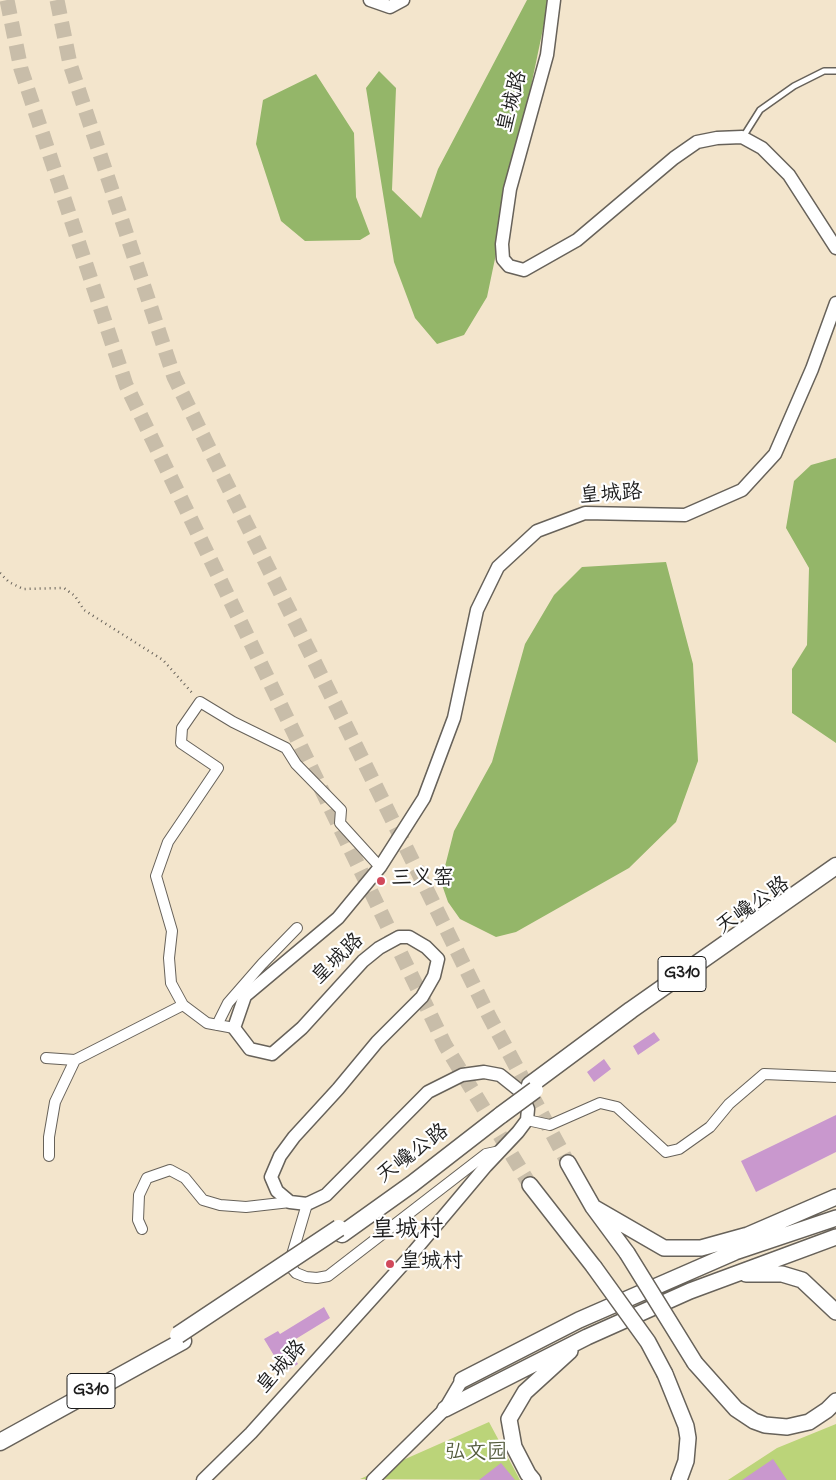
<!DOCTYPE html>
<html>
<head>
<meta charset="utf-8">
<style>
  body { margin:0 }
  canvas { display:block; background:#f3e5cc }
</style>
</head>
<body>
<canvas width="836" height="1480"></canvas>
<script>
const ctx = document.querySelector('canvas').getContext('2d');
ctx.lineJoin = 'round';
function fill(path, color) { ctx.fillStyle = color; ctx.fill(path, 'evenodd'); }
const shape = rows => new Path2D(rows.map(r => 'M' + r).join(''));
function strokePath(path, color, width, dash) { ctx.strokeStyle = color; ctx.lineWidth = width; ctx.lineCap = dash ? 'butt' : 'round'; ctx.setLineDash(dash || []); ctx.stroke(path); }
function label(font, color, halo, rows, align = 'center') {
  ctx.font = font + ' "Indie Flower","LXGW WenKai TC",sans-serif'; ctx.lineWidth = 4.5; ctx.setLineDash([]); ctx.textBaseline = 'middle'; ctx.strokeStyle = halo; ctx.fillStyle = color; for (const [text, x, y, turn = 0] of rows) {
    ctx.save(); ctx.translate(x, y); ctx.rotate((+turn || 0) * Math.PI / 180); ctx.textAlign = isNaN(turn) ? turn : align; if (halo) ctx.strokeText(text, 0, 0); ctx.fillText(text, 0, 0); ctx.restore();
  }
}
fill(shape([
  [489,1422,520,1480,360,1479],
  [836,1424,836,1480,728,1480,777,1448]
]), '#bbd479');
fill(shape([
  [527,0,549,0,487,297,464,335,437,344,415,318,394,262,366,88,379,71,396,88,392,190,421,218,438,169],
  [316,74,354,133,356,197,370,234,360,240,305,241,281,221,256,144,263,100],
  [836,458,836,743,792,713,792,669,807,645,809,568,786,528,794,481,811,465],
  [666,562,693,664,698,761,676,822,629,868,516,932,496,937,460,919,448,902,441,882,454,831,492,762,525,644,554,595,582,567]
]), '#94b669');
fill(shape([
  [654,1032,660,1040,638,1055,633,1046],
  [604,1059,611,1069,594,1082,587,1072],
  [836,1115,836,1152,756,1192,741,1161],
  [324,1307,330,1318,286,1345,298,1364,284,1372,264,1339,278,1331,280,1334],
  [773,1459,787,1480,742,1480],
  [501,1463,515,1480,479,1480]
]), '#c998ce');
strokePath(shape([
  [7,0,21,69,126,385,445,1045,530,1185],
  [57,0,70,64,174,377,489,1016,568,1163]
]), '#c8bda9', 15, [15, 8]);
const service = shape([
  [743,137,760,110,794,86,824,71,836,71]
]);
const minor = shape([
  [217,1025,228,1003,262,964,297,928],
  [234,1028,207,1023,183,1005,171,983,169,958,172,931,156,876,168,842,218,768,181,743,182,728,200,702,233,722,286,748,296,764,341,810,340,823,380,867],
  [46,1058,75,1060,183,1005],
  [527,1120,550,1125,600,1103,617,1107,666,1152,679,1149,710,1127,729,1104,764,1074,836,1077],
  [49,1156,49,1137,55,1102,75,1060],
  [307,1204,289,1265,296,1273,306,1277,317,1278,328,1276,486,1154,500,1151],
  [142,1229,138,1220,139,1195,147,1178,170,1170,185,1178,203,1200,220,1205,246,1207,290,1202]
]);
const tertiary = shape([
  [370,0,390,7,403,0],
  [554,0,547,55,510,189,502,244,503,259,509,266,524,270,577,240,674,158,697,142,717,138,742,137,762,148,789,175,836,248],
  [203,1480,251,1433,406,1261,486,1166,518,1132,527,1120,528,1109,520,1091,500,1075,484,1072,462,1075,428,1092,326,1195,307,1204,290,1202,277,1191,271,1177,280,1156,294,1137,338,1089,377,1042,422,997,434,976,438,959,426,947,409,937,399,937,379,948,363,961,302,1028,272,1054,250,1049,234,1028,245,996,338,918,380,867,424,798,454,718,477,610,498,567,537,531,585,513,685,515,742,490,775,454,812,369,836,303],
  [373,1480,445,1409,462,1380]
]);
const primary = shape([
  [568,1163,593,1207,627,1253],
  [530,1185,594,1267],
  [593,1207,664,1248,701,1248,748,1235,836,1197],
  [746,1274,782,1274,802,1280,836,1312],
  [695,1363,736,1409,754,1421,765,1425,787,1427,809,1422,827,1410,836,1401],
  [665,1374,686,1426,688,1438,686,1461,679,1480],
  [462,1380,579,1320,735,1252,836,1218],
  [445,1409,587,1337,690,1291,836,1237],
  [533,1480,528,1474,514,1447,509,1419,525,1392,570,1351]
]);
const trunk = shape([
  [530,1085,631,1010,836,866],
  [342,1234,412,1184,501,1115],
  [0,1442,183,1341]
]);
strokePath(service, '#67625a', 8);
strokePath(minor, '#67625a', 12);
strokePath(tertiary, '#67625a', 15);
strokePath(primary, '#67625a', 18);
strokePath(trunk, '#67625a', 19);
strokePath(shape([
  [0,573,9,582,23,589,64,588,75,596,84,610,163,660,194,695]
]), '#67625a', 2.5, [1, 4]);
strokePath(service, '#fff', 5);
strokePath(minor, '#fff', 10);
strokePath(tertiary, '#fff', 12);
strokePath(primary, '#fff', 15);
strokePath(trunk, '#fff', 16);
const primaryBridge = shape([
  [627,1253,695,1363],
  [594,1267,648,1342,665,1374]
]);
const trunkBridge = shape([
  [501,1115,535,1090],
  [178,1335,339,1228]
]);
strokePath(primaryBridge, '#67625a', 18, []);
strokePath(trunkBridge, '#67625a', 19, []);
strokePath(primaryBridge, '#fff', 15);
strokePath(trunkBridge, '#fff', 16);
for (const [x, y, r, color] of [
  [381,881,5,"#d1495b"],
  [390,1264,5,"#d1495b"]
]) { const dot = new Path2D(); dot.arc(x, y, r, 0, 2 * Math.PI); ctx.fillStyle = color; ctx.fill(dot); strokePath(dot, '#fff', 2); }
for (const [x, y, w] of [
  [682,974,48],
  [91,1391,48]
]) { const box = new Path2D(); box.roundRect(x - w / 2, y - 17.5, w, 35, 4); ctx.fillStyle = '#fff'; ctx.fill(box); strokePath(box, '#1c1c1c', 1); }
label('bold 20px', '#1c1c1c', null, [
  ["G310",682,974],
  ["G310",91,1391]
]);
label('21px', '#1c1c1c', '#fff', [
  ["皇城路",514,102,-75],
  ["皇城路",611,496,-4],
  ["天巉公路",754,907,-35],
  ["皇城路",339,960,-44],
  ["天巉公路",414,1155,-37],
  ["皇城路",283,1368,-48]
]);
label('21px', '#1c1c1c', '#fff', [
  ["三义窑",391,881],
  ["皇城村",400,1264]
], 'left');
label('21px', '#545c3d', '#fff', [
  ["弘文园",476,1455]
]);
label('24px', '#1c1c1c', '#fff', [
  ["皇城村",407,1232]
]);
</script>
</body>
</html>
